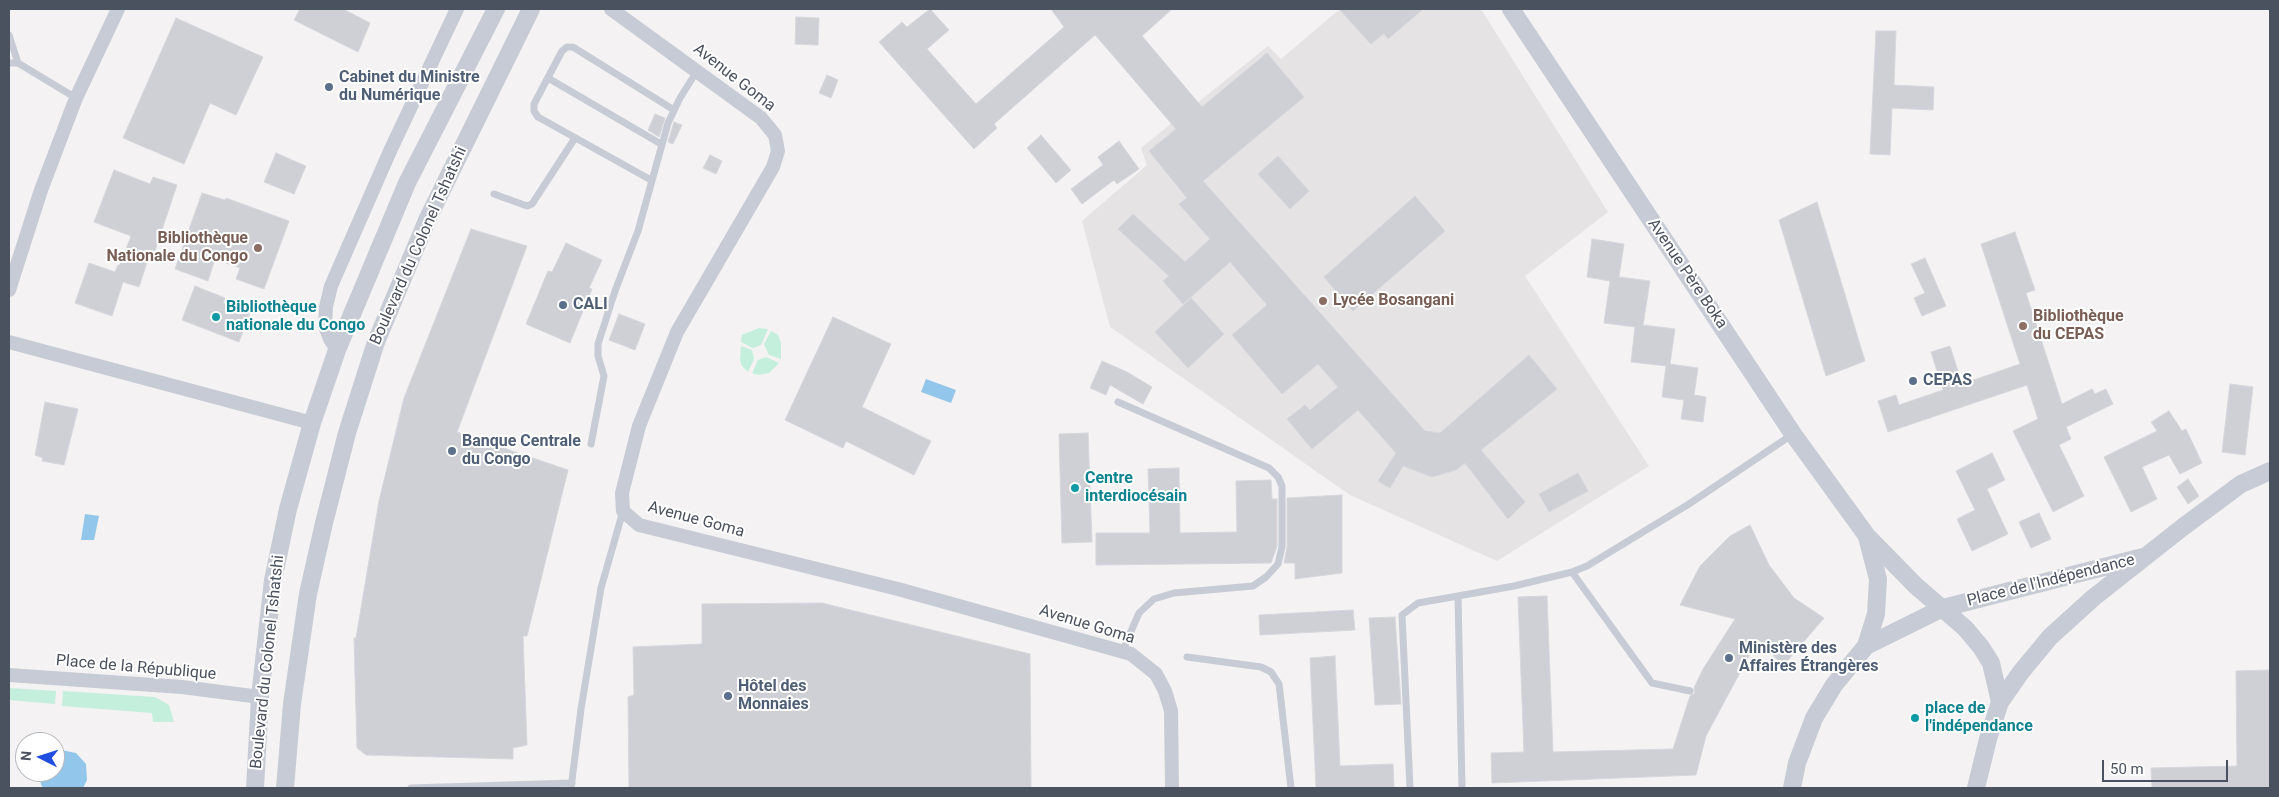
<!DOCTYPE html>
<html>
<head>
<meta charset="utf-8">
<style>
  body { margin:0 }
  #map { position:relative; width:2279px; height:797px; overflow:hidden; background:#f4f2f2; font-family:Roboto,sans-serif }
  canvas { display:block }
  .frame { position:absolute; inset:0; border:10px solid #4a515f; pointer-events:none }
  .north { position:absolute; left:15px; top:732px; width:50px; height:50px; box-sizing:border-box; background:#fff; border:1px solid #b7b9bf; border-radius:50%; rotate:275deg; font-size:14px; font-weight:700; line-height:20px; text-align:center; color:#4a515f }
  .north::after { content:''; display:block; margin:auto; width:18px; height:22px; background:#204edf; clip-path:polygon(50% 0,100% 100%,50% 72%,0 100%) }
  .scale { position:absolute; left:2102px; top:760px; width:126px; height:22px; box-sizing:border-box; border:2px solid #4a515f; border-top:0; padding-left:6px; font-size:15px; line-height:18px; white-space:nowrap; color:#4a515f; -webkit-text-stroke:4px #fff; paint-order:stroke }
</style>
</head>
<body>
<div id="map">
<canvas width="2279" height="797"></canvas>
<div class="frame"></div>
<div class="north">N</div>
<div class="scale">50 m</div>
</div>
<script>
const ctx = document.querySelector('canvas').getContext('2d');
ctx.lineJoin = 'round';
function fill(path, color) { ctx.fillStyle = color; ctx.fill(path, 'evenodd'); }
const shape = rows => new Path2D(rows.map(r => 'M' + r).join(''));
function strokePath(path, color, width, dash) { ctx.strokeStyle = color; ctx.lineWidth = width; ctx.lineCap = dash ? 'butt' : 'round'; ctx.setLineDash(dash || []); ctx.stroke(path); }
function label(font, color, halo, rows, align = 'center') {
  ctx.font = font + ' Roboto,sans-serif'; ctx.lineWidth = 4; ctx.setLineDash([]); ctx.textBaseline = 'middle'; ctx.strokeStyle = halo; ctx.fillStyle = color; for (const [text, x, y, turn = 0] of rows) {
    ctx.save(); ctx.translate(x, y); ctx.rotate((+turn || 0) * Math.PI / 180); ctx.textAlign = isNaN(turn) ? turn : align; if (halo) ctx.strokeText(text, 0, 0); ctx.fillText(text, 0, 0); ctx.restore();
  }
}
fill(shape([
  [1340,9,1481,9,1608,212,1525,276,1649,466,1497,561,1350,495,1110,327,1082,221,1147,165,1141,148,1268,46,1281,59]
]), '#e5e3e4');
fill(shape([
  [759,328,768,329,761,345,753,348,741,342,742,335],
  [771,331,778,335,781,343,781,359,769,355,764,344],
  [741,346,752,350,754,359,748,372,742,366,740,360],
  [766,357,779,363,769,373,757,375,752,373,758,360],
  [9,688,56,691,55,704,9,700],
  [63,691,155,697,169,705,174,722,153,722,152,713,62,706]
]), '#c3efdc');
fill(shape([
  [926,379,956,390,951,403,921,392],
  [85,514,99,516,94,540,81,540],
  [61,750,76,753,86,764,87,780,83,788,44,788,41,785,39,772,55,772,55,751]
]), '#92c6ea');
const building = shape([
  [300,9,343,9,370,23,358,52,294,20,300,9],
  [930,9,949,30,927,49,976,104,1064,27,1051,9,1172,9,1142,36,1202,107,1267,53,1304,97,1203,181,1425,431,1440,433,1529,355,1557,389,1481,450,1525,502,1508,519,1465,463,1456,470,1432,477,1403,466,1390,488,1378,481,1396,453,1358,410,1312,449,1287,419,1305,405,1310,410,1338,387,1318,364,1282,394,1232,335,1267,305,1230,262,1183,304,1163,281,1169,276,1118,229,1133,214,1185,262,1210,239,1179,204,1187,198,1149,151,1176,129,1116,59,1095,35,994,124,997,128,974,149,879,42,902,22,907,27,930,9],
  [1339,9,1423,9,1388,39,1384,33,1371,44,1339,9],
  [796,17,819,18,818,45,795,44,796,17],
  [176,18,263,57,236,115,210,103,184,164,123,138,176,18],
  [1876,31,1896,31,1894,85,1934,87,1933,110,1892,108,1890,155,1870,154,1876,31],
  [827,75,838,80,831,98,819,93,827,75],
  [655,114,665,118,659,137,648,130,655,114],
  [674,122,682,125,673,144,668,142,674,122],
  [1041,135,1071,170,1056,183,1027,148,1041,135],
  [1119,141,1139,169,1117,184,1114,180,1082,204,1071,189,1103,165,1098,157,1119,141],
  [276,153,306,166,294,194,264,182,276,153],
  [710,155,722,161,716,174,703,168,710,155],
  [1278,156,1309,191,1290,209,1258,174,1278,156],
  [114,170,150,184,153,177,177,185,154,254,150,253,139,287,123,282,112,316,75,303,89,263,115,272,118,265,120,265,131,236,94,222,114,170],
  [202,193,225,200,226,198,289,221,264,289,236,279,240,268,215,259,208,281,175,269,202,193],
  [1415,196,1445,231,1353,311,1324,277,1415,196],
  [1817,202,1865,361,1826,376,1779,220,1817,202],
  [471,229,527,246,457,432,568,470,527,636,523,636,527,745,513,748,513,759,366,755,357,748,354,638,356,638,379,501,404,398,471,229],
  [2015,232,2035,290,2026,293,2062,404,2092,389,2095,394,2106,389,2113,404,2066,427,2071,439,2059,445,2084,496,2053,512,2013,431,2038,419,2027,385,1888,432,1878,401,1896,395,1899,405,1943,390,1931,352,1950,346,1962,384,2020,364,1981,244,2015,232],
  [1592,239,1624,244,1619,277,1650,281,1643,325,1675,329,1670,364,1698,368,1694,395,1706,397,1703,422,1681,419,1684,400,1662,397,1666,366,1631,362,1635,327,1604,323,1610,281,1587,277,1592,239],
  [566,243,602,260,589,288,592,289,570,343,526,324,548,271,552,272,566,243],
  [1925,258,1946,306,1922,316,1914,298,1925,293,1911,264,1925,258],
  [195,286,225,298,223,303,250,313,239,342,182,320,195,286],
  [1191,298,1224,334,1188,368,1155,332,1191,298],
  [619,314,645,324,635,350,609,340,619,314],
  [833,317,891,344,862,407,931,441,914,475,846,441,843,448,785,420,833,317],
  [1102,361,1127,372,1152,387,1143,404,1110,385,1106,395,1090,388,1102,361],
  [2230,384,2253,387,2245,455,2222,452,2230,384],
  [45,402,78,409,64,465,42,461,43,458,35,455,45,402],
  [2169,411,2182,431,2186,429,2202,463,2180,474,2169,455,2142,467,2157,499,2131,512,2104,457,2157,431,2151,422,2169,411],
  [1088,433,1092,542,1062,543,1059,434,1088,433],
  [1992,453,2005,480,1987,489,2008,534,1972,551,1957,519,1975,510,1956,471,1992,453],
  [1179,468,1180,533,1237,532,1236,481,1271,480,1272,499,1277,499,1277,546,1271,563,1096,565,1096,533,1150,533,1148,469,1179,468],
  [1578,473,1588,491,1549,512,1539,494,1578,473],
  [2188,479,2199,496,2188,504,2177,487,2188,479],
  [1342,495,1342,573,1295,579,1295,563,1284,563,1287,547,1287,498,1342,495],
  [2039,513,2051,539,2031,548,2019,522,2039,513],
  [1750,525,1769,565,1794,598,1824,618,1783,666,1758,639,1706,736,1696,775,1492,783,1491,753,1524,752,1518,597,1547,596,1553,752,1673,749,1690,696,1695,693,1694,688,1703,669,1735,619,1680,605,1700,566,1730,536,1750,525],
  [822,603,1030,654,1031,788,629,788,628,697,634,695,633,647,702,644,702,604,822,603],
  [1353,610,1355,630,1260,635,1259,615,1353,610],
  [1395,617,1401,704,1375,705,1369,618,1395,617],
  [1335,656,1340,766,1393,764,1394,788,1316,788,1310,658,1335,656],
  [2270,670,2270,788,2152,788,2151,768,2237,766,2236,671,2270,670]
]);
fill(building, '#cfd0d6');
strokePath(building, '#d6d7dd', 1);
strokePath(shape([
  [9,35,18,63],
  [9,63,18,63,76,98],
  [548,78,661,144],
  [651,180,538,117,534,111,534,104,562,51,567,47,573,47,674,110],
  [494,194,527,206,532,204,575,138],
  [1118,402,1269,468,1278,477,1282,486,1282,547,1278,564,1266,577,1253,586,1174,593,1154,599,1139,613,1122,652],
  [591,444,604,376,598,356,598,344,615,291,638,231,668,123,680,98,697,71],
  [1572,572,1652,683,1690,691],
  [1187,657,1261,667,1271,672,1279,684,1291,788],
  [411,788,572,783],
  [571,788,581,709,601,588,623,511],
  [1410,788,1402,615,1418,603,1458,596],
  [1462,788,1458,596,1514,586,1572,572,1587,566,1689,504,1793,434]
]), '#c6cbd5', 7);
strokePath(shape([
  [611,9,761,118,775,135,778,151,773,167,677,332,639,426,622,493,623,511,639,525,898,589,1131,654,1156,674,1165,691,1171,711,1172,788],
  [9,290,41,190,76,98,118,9],
  [9,342,312,423],
  [337,350,330,339,325,326,326,307,331,286,390,151,457,9],
  [9,675,182,687,260,697]
]), '#c6cbd5', 14);
strokePath(shape([
  [1511,9,1793,434,1867,536,1916,586,1965,628,1981,647,1991,663,2000,702],
  [1866,646,1876,614,1878,579,1867,537],
  [255,788,260,697,273,580,288,509,312,423,337,350,407,183,496,9],
  [285,788,292,704,308,594,324,523,347,433,376,342,428,218,531,9],
  [1792,788,1797,763,1814,718,1834,685,1866,646,1943,608,2143,557],
  [1976,788,1988,739,2000,702,2021,672,2050,637,2093,598,2183,527,2241,484,2270,471]
]), '#c6cbd5', 18);
for (const [x, y, r, color] of [
  [329,87,5,"#5c6f8a"],
  [258,248,5,"#8d6e63"],
  [1323,301,5,"#8d6e63"],
  [563,305,5,"#5c6f8a"],
  [216,317,5,"#0f9aa8"],
  [2023,326,5,"#8d6e63"],
  [1913,381,5,"#5c6f8a"],
  [452,451,5,"#5c6f8a"],
  [1075,488,5,"#0f9aa8"],
  [1729,658,5,"#5c6f8a"],
  [728,696,5,"#5c6f8a"],
  [1915,718,5,"#0f9aa8"]
]) { const dot = new Path2D(); dot.arc(x, y, r, 0, 2 * Math.PI); ctx.fillStyle = color; ctx.fill(dot); strokePath(dot, '#fff', 2); }
label('bold 16px', '#4e5e75', '#fff', [
  ["Cabinet du Ministre",339,78],
  ["du Numérique",339,96],
  ["CALI",573,305],
  ["CEPAS",1923,381],
  ["Banque Centrale",462,442],
  ["du Congo",462,460],
  ["Ministère des",1739,649],
  ["Affaires Étrangères",1739,667],
  ["Hôtel des",738,687],
  ["Monnaies",738,705]
], 'left');
label('16px', '#4a515f', '#fff', [
  ["Avenue Goma",734,78,38],
  ["Boulevard du Colonel Tshatshi",419,246,-66],
  ["Avenue Père Boka",1687,274,56],
  ["Avenue Goma",696,520,15],
  ["Place de l'Indépendance",2051,581,-14],
  ["Avenue Goma",1087,625,17],
  ["Boulevard du Colonel Tshatshi",268,662,-84],
  ["Place de la République",136,668,5]
]);
label('bold 16px', '#785e54', '#fff', [
  ["Bibliothèque",248,239,"right"],
  ["Nationale du Congo",248,257,"right"],
  ["Lycée Bosangani",1333,301],
  ["Bibliothèque",2033,317],
  ["du CEPAS",2033,335]
], 'left');
label('bold 16px', '#0d838f', '#fff', [
  ["Bibliothèque",226,308],
  ["nationale du Congo",226,326],
  ["Centre",1085,479],
  ["interdiocésain",1085,497],
  ["place de",1925,709],
  ["l'indépendance",1925,727]
], 'left');
</script>
</body>
</html>
